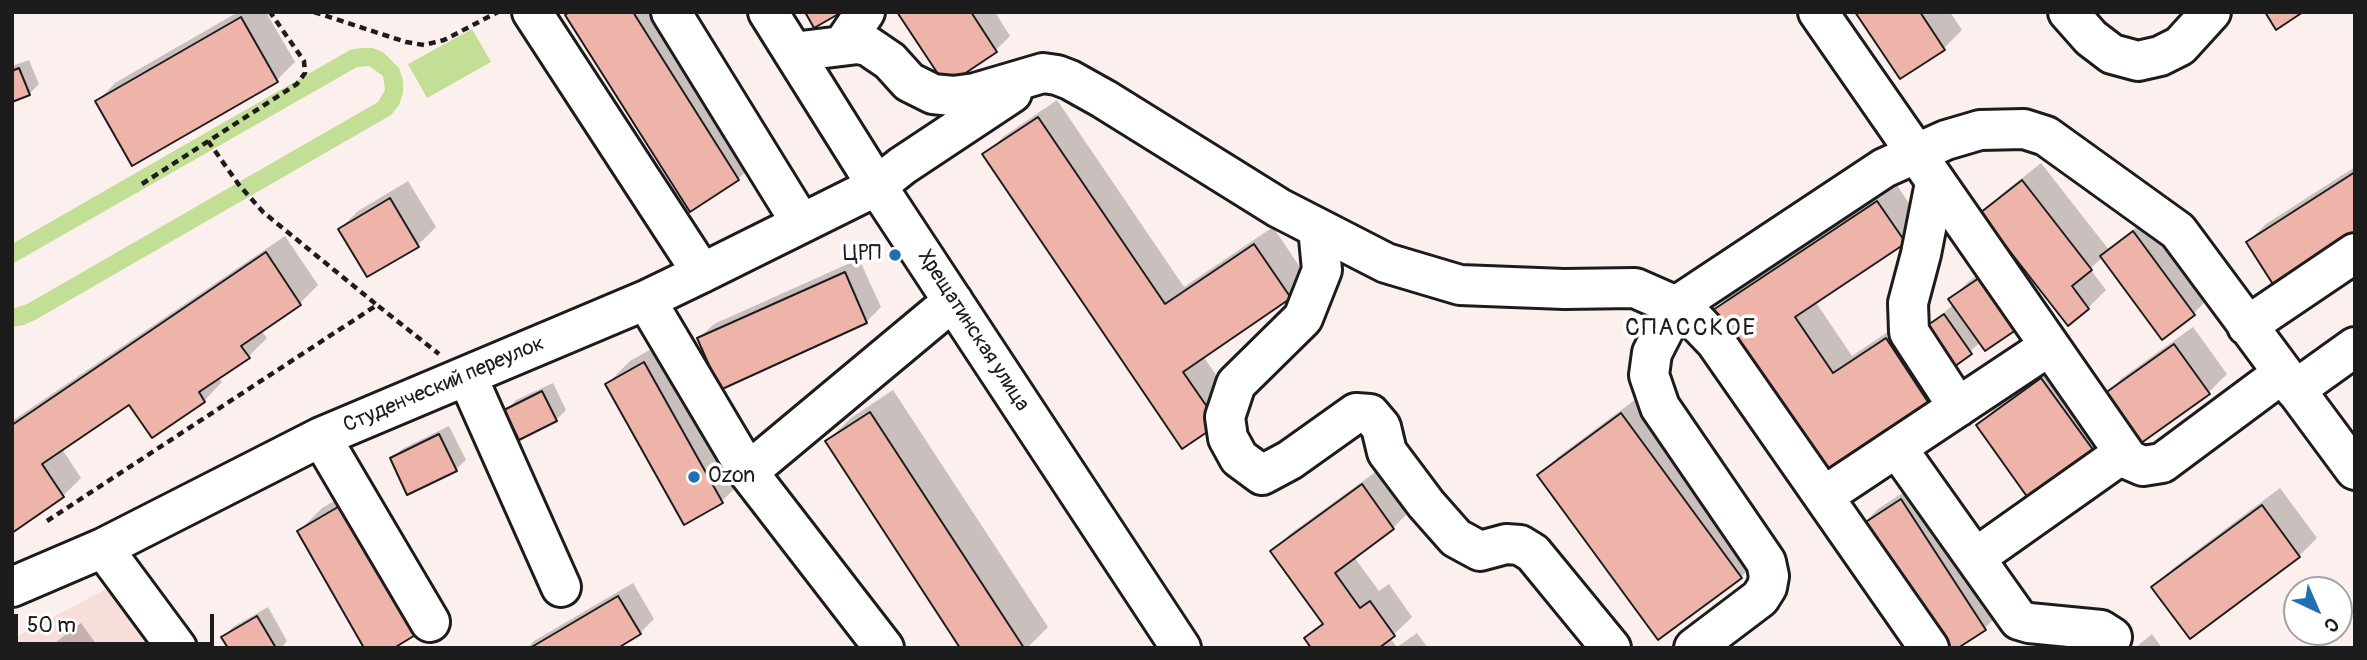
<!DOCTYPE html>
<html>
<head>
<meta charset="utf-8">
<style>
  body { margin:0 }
  #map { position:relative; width:2367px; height:660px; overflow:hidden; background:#fcf0ee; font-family:Pangolin,sans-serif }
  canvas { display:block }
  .frame { position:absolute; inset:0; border:14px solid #1c1c1c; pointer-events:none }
  .north { position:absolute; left:2283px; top:576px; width:70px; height:70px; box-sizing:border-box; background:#fff; border:2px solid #a4a4a4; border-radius:50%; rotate:136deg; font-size:19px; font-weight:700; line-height:28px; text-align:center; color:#1c1c1c }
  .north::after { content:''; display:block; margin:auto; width:24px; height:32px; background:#1f6fb2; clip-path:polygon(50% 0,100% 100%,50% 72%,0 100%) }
  .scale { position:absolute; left:14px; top:614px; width:200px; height:32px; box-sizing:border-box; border:4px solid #1c1c1c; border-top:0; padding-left:9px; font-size:21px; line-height:24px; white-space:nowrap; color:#1c1c1c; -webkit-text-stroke:5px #fff; paint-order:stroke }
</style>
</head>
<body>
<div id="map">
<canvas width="2367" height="660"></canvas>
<div class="frame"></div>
<div class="north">С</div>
<div class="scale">50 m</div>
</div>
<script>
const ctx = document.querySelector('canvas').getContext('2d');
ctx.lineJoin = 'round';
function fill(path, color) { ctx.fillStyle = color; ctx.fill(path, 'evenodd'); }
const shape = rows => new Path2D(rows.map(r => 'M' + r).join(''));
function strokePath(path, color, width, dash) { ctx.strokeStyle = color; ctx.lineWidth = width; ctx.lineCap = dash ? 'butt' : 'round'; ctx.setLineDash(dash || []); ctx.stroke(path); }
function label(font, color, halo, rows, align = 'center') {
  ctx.font = font + ' Pangolin,sans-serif'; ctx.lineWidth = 7; ctx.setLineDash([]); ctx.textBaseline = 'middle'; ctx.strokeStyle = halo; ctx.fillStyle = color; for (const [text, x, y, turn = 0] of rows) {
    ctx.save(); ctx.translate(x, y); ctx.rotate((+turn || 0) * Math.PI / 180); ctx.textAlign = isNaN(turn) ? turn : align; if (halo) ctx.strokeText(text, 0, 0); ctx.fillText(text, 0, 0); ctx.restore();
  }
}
fill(shape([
  [108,588,155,648,12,648,12,639]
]), '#f8deda');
fill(shape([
  [472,29,491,62,427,98,408,64],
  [361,48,372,48,383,52,399,68,403,80,403,93,399,105,391,115,35,320,24,325,12,327,12,309,27,304,378,102,385,90,383,76,369,66,357,67,12,264,12,244,350,50]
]), '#c3de95');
fill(shape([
  [238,12,266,12,295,62,277,80,97,102,115,83],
  [571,12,670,12,762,156,738,179],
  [899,12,995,12,1010,36,996,50,946,83],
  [1858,12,1950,12,1962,30,1944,48],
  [29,60,39,84,29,94,12,100,12,66],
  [1057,100,1184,287,1273,227,1308,279,1290,297,1203,356,1236,404,1217,423,985,155,1003,137],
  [2041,163,2109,250,2152,214,2212,295,2194,313,2162,337,2103,257,2090,269,2106,290,2088,308,1983,213,2001,195],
  [2355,167,2355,236,2248,242,2266,224],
  [408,181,436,227,418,245,340,229,358,211],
  [1896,184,1923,224,1905,242,1815,301,1852,356,1904,321,1945,382,1927,401,1819,473,1713,312,1731,294],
  [285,236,318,285,300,303,261,330,267,338,248,357,218,377,222,382,204,401,129,402,62,449,81,478,63,496,12,529,12,421],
  [859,259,881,307,866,322,699,338,714,324],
  [1998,261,1981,342,1951,367,1925,329,1954,304,1951,299,1969,281],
  [2193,327,2227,374,2209,392,2104,396,2122,378],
  [667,340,745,478,722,501,684,522,607,384,630,361],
  [2060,361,2111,431,2093,450,1978,425,1996,407],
  [553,383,566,410,556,420,507,410,516,400],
  [893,390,1048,627,1027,648,962,648,827,441,851,418],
  [1640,396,1759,559,1741,577,1540,475,1558,457],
  [449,426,466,460,456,469,392,459,402,449],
  [1381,468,1411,510,1393,528,1354,557,1379,591,1389,584,1412,617,1390,638,1397,647,1417,633,1428,648,1313,648,1306,638,1323,622,1272,552,1290,534],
  [367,482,440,610,299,531,322,508],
  [1919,482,2003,610,1985,628,1860,527,1878,509],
  [2280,488,2317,538,2299,556,2154,587,2172,569],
  [633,583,654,619,640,633,615,648,527,648,534,641],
  [268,607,287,641,281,648,230,648,223,637,233,627],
  [81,623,99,648,48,648],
  [2152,634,2162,648,2135,648]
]), '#0003');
const building = shape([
  [570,12,633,12,739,180,690,212,565,15,570,12],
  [805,12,842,12,814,28,805,12],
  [897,12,971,12,997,52,946,86,897,12],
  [1855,12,1920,12,1945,50,1900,79,1855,12],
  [2265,12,2303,12,2276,30,2265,12],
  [241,17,278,82,132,166,95,101,241,17],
  [19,68,30,95,12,102,12,71,19,68],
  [1038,117,1165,304,1254,244,1291,298,1183,372,1219,424,1182,449,982,154,1038,117],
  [2355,172,2355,238,2276,289,2246,242,2355,172],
  [2022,180,2092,270,2072,286,2089,309,2068,326,1980,213,2022,180],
  [390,198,419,247,367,277,338,229,390,198],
  [1877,201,1906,243,1795,317,1833,373,1886,338,1928,402,1818,475,1710,312,1877,201],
  [2133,231,2195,315,2162,340,2100,256,2133,231],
  [266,252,301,305,241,346,250,358,199,392,205,402,152,438,129,405,42,464,64,497,12,533,12,425,266,252],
  [845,272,867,323,720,390,697,338,845,272],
  [1979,278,2016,330,1985,351,1948,299,1979,278],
  [1944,314,1972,354,1951,369,1922,329,1944,314],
  [2174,344,2210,394,2137,446,2101,396,2174,344],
  [644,362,723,503,684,525,605,384,644,362],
  [2041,378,2094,451,2028,498,1976,425,2041,378],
  [542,391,557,421,519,440,504,410,542,391],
  [870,412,1024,648,960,648,825,441,870,412],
  [1621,413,1742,578,1658,640,1537,475,1621,413],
  [439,434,457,471,407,495,390,458,439,434],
  [1362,484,1394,529,1335,573,1360,608,1370,601,1395,636,1379,648,1311,648,1304,638,1323,624,1270,551,1362,484],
  [1901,499,1986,630,1958,648,1937,648,1858,527,1901,499],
  [343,504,417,634,394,648,364,648,297,531,343,504],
  [2262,505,2300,557,2190,639,2151,587,2262,505],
  [618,596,641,634,618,648,530,648,618,596],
  [257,616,276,648,228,648,221,637,257,616]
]);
fill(building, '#eeb4aa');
strokePath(building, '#1c1c1c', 2);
const minor = shape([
  [532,12,702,273],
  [671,12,801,223],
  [768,12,877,186,1181,648],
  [1818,12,2129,460,2143,466,2162,463,2283,373],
  [2068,12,2091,38,2112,54,2138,61,2160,56,2180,46,2211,12],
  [843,45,865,12],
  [793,52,858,44,868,46,890,61,909,82,933,94,953,96,975,93,1043,73,1057,75,1070,80,1104,99,1279,208,1386,263,1460,285,1564,289,1635,288,1676,306,1693,318,1715,341,1929,648],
  [1935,183,1921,254,1908,303,1909,332,1958,407],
  [1318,228,1322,270,1303,318,1236,384,1225,417,1228,438,1239,458,1262,475,1290,460,1356,413,1370,414,1381,427,1387,452,1426,504,1456,538,1480,551,1506,544,1520,545,1533,553,1611,648],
  [646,300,748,472,884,648],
  [2247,326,2355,253],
  [467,376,561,587],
  [2295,390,2355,347],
  [321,437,430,622],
  [1897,448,2019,620,2029,623,2101,630,2112,637],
  [748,472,953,301],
  [1824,496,2048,347],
  [103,548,177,648],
  [1975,558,2122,454],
  [12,587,103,548,321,437,646,300,702,273,877,186,902,166,1012,93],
  [1694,648,1760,598,1767,587,1769,576,1766,562,1660,407,1649,375,1652,353,1676,306,1884,168,1946,140,1980,130,2024,129,2046,136,2178,231,2355,470]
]);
strokePath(minor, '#1c1c1c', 44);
strokePath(shape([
  [314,12,406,42,424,45,444,40,498,12],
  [208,141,239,185,263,212,377,305],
  [142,184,297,84,305,73,304,61,270,12],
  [47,521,377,305,439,354]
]), '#1c1c1c', 4.5, [7, 5]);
strokePath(minor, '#fff', 38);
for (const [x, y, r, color] of [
  [895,255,7,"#1f6fb2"],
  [694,477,7,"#1f6fb2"]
]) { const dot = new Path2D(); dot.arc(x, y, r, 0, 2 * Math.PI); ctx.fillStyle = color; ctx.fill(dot); strokePath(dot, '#fff', 2.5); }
label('21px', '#1c1c1c', '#fff', [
  ["ЦРП",881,255],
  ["Ozon",708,477,"left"]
], 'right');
label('21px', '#1c1c1c', '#fff', [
  ["Хрещатинская улица",973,331,57],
  ["Студенческий переулок",444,385,-23]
]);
ctx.letterSpacing = '2px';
label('24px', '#1c1c1c', '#fff', [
  ["СПАССКОЕ",1691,329]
]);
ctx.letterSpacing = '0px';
</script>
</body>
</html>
